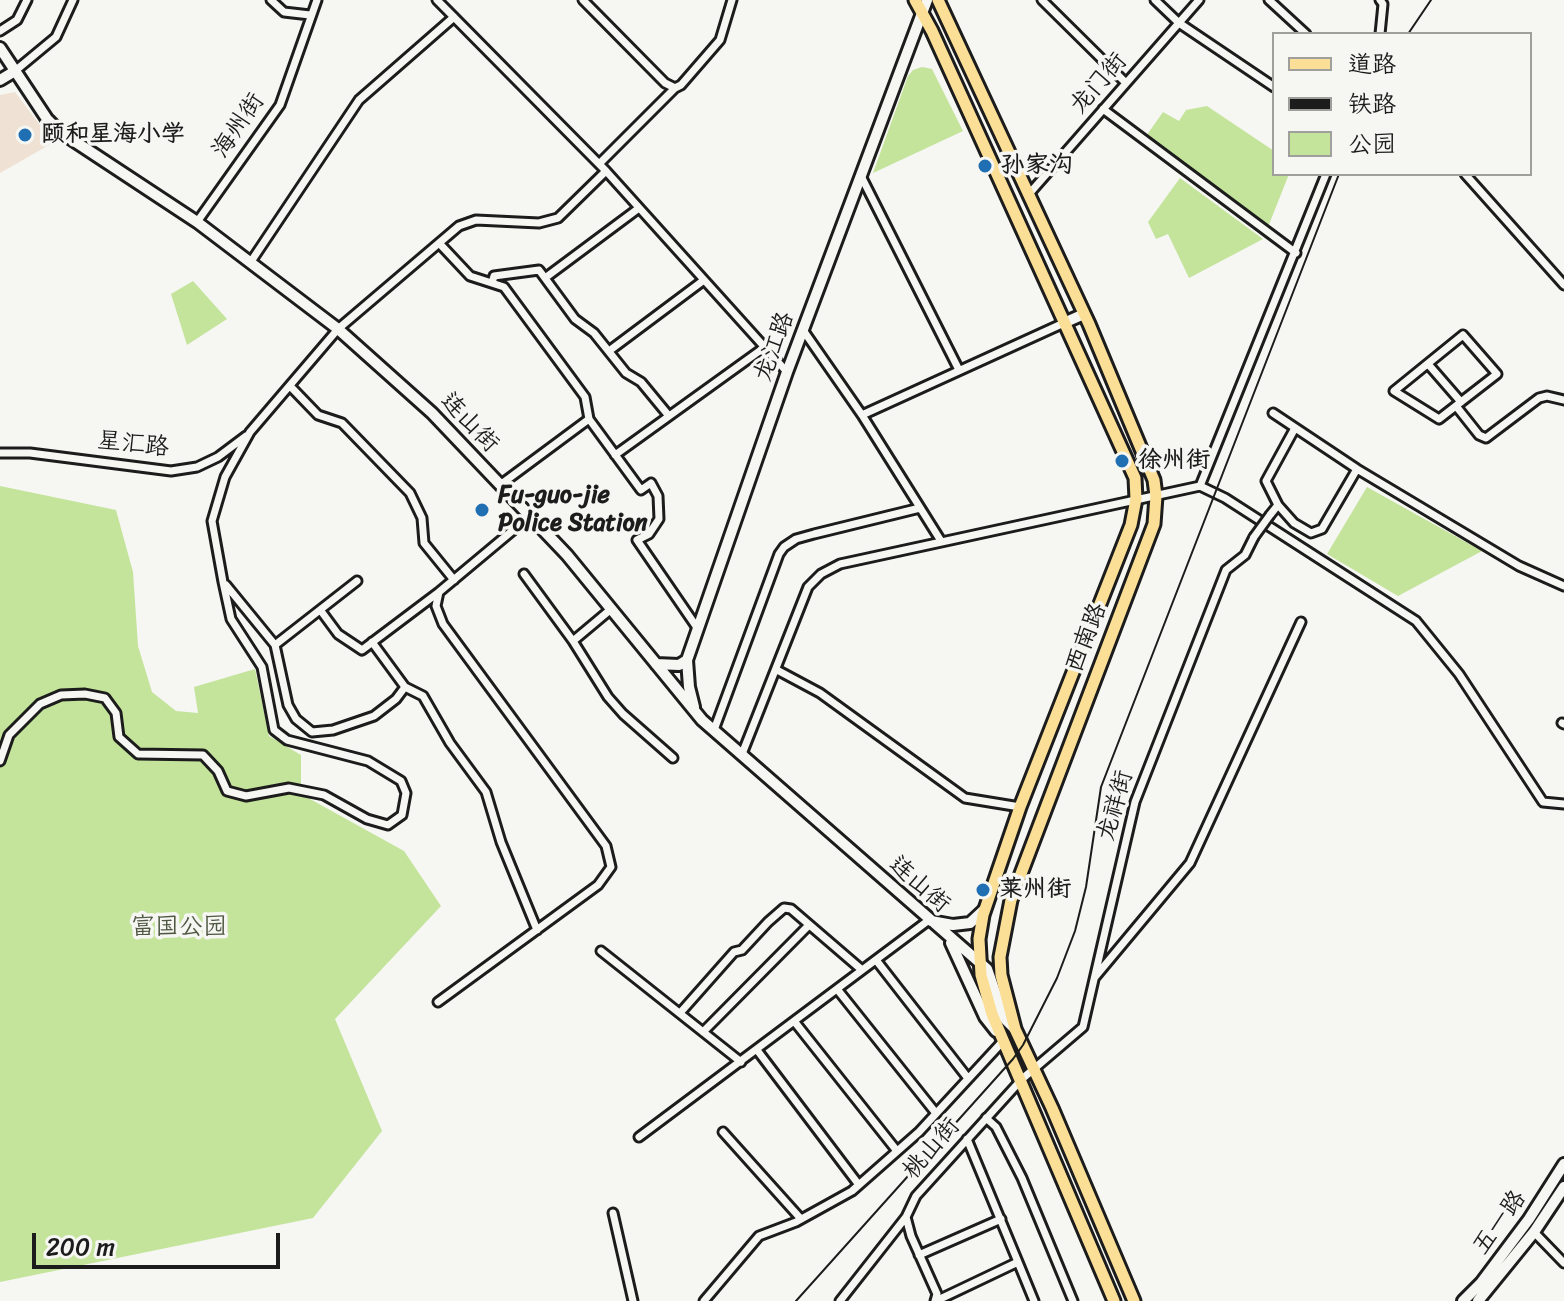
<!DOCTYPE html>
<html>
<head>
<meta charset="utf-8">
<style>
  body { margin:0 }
  #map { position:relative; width:1564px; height:1301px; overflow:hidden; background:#f6f6f2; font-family:Sriracha,"LXGW WenKai TC",sans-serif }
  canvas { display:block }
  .legend { position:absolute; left:1272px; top:32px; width:260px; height:144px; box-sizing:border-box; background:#f6f6f2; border:2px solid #9f9f9c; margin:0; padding:10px 14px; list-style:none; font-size:24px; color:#1c1c1c }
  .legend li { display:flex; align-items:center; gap:16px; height:40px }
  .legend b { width:40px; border:2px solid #9f9f9c }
  .scale { position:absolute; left:32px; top:1233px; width:248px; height:36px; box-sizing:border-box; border:4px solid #1c1c1c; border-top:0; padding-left:10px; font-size:24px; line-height:28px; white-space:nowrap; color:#1c1c1c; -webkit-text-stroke:6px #f6f6f2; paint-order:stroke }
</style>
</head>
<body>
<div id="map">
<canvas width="1564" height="1301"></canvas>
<ul class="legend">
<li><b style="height:10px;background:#fbdf96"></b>道路</li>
<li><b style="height:10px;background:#1c1c1c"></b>铁路</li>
<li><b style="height:22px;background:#c4e49c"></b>公园</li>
</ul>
<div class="scale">200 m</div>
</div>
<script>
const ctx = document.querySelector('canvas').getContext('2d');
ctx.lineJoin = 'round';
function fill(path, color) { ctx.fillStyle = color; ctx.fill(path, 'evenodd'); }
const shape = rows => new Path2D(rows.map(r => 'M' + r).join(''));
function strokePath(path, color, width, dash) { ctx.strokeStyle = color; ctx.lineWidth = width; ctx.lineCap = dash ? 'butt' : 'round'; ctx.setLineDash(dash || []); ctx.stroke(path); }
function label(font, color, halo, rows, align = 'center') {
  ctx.font = font + ' Sriracha,"LXGW WenKai TC",sans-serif'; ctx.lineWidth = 7; ctx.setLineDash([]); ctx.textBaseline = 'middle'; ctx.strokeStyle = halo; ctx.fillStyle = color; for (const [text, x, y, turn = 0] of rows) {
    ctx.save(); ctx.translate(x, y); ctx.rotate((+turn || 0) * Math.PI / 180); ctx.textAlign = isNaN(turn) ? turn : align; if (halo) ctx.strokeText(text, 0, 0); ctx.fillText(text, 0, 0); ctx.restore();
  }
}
fill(shape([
  [15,92,43,129,56,141,0,173,0,95]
]), '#efe2d4');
fill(shape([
  [922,67,932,69,963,131,873,173,908,76,913,70],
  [1207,106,1274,151,1274,174,1289,174,1268,227,1144,139,1163,112,1179,121,1186,110],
  [1180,178,1263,239,1189,278,1168,234,1156,239,1148,222],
  [193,281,227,319,187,345,171,294],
  [0,486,116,510,133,572,138,646,152,692,176,711,198,713,194,687,255,669,269,736,301,755,301,794,404,851,441,906,335,1019,382,1131,313,1218,0,1282],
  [1367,487,1482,551,1398,596,1327,554]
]), '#c4e49c');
const street = shape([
  [271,0,284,12,310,15],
  [437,0,606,171,787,372],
  [583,0,665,83,675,88,681,85,720,40,732,0],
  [1042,0,1126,83],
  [1155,0,1179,23,1274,87],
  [1269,0,1306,34],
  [1380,0,1383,4,1380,34],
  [0,31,17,20,27,0],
  [15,71,56,37,73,0],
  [1103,109,1296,253],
  [599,164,675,88],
  [1465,174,1564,285],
  [861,176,959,370],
  [1029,194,1199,0],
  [197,222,280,105,317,0],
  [439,243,470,276,504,287,585,397,589,419,641,490,651,483,658,496,659,519,649,534,637,540,698,629],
  [250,263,359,100,454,17],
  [545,278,639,208],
  [492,283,494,276,539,270,575,319,594,333,626,373,641,382,669,416],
  [803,330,862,415,941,541],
  [1463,335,1497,374,1439,419,1394,391,1463,335],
  [609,351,704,280],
  [1428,364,1461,402],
  [290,386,318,415,342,423,410,493,422,518,424,543,454,580],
  [1456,406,1479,435,1486,438,1539,398,1547,396,1564,400],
  [1273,413,1357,469,1519,566,1564,586],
  [862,415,1066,322],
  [0,453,30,453,171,471,197,467,218,457,246,436],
  [615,455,765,347],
  [500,485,589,419],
  [1200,486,1326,174],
  [1278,505,1266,481,1295,428],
  [1270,515,1278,505,1294,523,1311,533,1322,529,1357,469],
  [524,574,573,641,608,697,623,714,673,758],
  [226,585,275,645,357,581],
  [321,611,338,634,362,650,439,592],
  [573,641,610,610],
  [372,642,405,687,423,696,450,743,486,792,501,842,537,930],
  [275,645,288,705,296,719,312,732,333,730,374,716,396,699,405,687],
  [777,670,820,693,965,798,1020,807],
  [1562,723,1564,724],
  [714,730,779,554,784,547,796,539,814,534,920,508],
  [742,754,808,587,821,574,840,564,1200,486,1225,498,1416,621,1459,674,1543,802,1564,804],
  [0,761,9,735,40,704,61,695,85,694,105,698,116,713,119,737,138,754,203,755,218,771,227,791,246,796,289,788,324,795,367,819,388,825,402,815,406,793,401,781,368,761,287,740,274,730,262,667,231,619,223,582,212,521,225,477,250,432,338,329,459,226,476,220,539,223,558,218,606,171],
  [601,951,741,1062],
  [876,960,967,1077],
  [1095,977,1190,863,1301,622],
  [837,989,935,1112],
  [438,1002,598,885,611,867,606,846,443,624,436,606,439,592,530,516],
  [680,1013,734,952,742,950,768,922,784,908,791,909,862,970],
  [794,1021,897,1151],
  [703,1032,809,925],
  [757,1050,859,1185],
  [986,1118,996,1127,1022,1178,1073,1301],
  [723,1132,801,1219],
  [639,1137,929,920],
  [613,1213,633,1301],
  [1534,1232,1564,1263],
  [919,1255,1001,1219],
  [1018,1262,1034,1301],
  [704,1301,759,1236,796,1222,852,1191,919,1132,1004,1040],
  [840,1301,906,1217],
  [935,1301,937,1294,911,1236,906,1217,916,1196,1022,1079,1083,1027,1135,802,1226,570,1245,555,1254,537],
  [936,1301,1018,1262,967,1139]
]);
const secondary = shape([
  [0,48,47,119,59,131,197,222,338,329,432,413,567,555,702,720,987,969,1004,1018,1015,1029],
  [0,80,15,71],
  [1066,322,1084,314],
  [656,664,679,665,687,660],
  [694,707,689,687,687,660,787,372,927,0],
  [931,921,953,925,970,923,984,910],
  [951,943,985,1017,996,1031],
  [1463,1301,1481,1283,1529,1219,1564,1164],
  [1478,1301,1534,1232,1564,1187]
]);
const primary = shape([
  [915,0,932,31,1135,478,1136,499,1131,525,1020,807,983,915,979,939,981,975,992,1014,1114,1301],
  [938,0,1089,324,1154,480,1156,496,1154,524,1011,900,1000,957,1001,975,1015,1029,1052,1108,1134,1301]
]);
strokePath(street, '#1c1c1c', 13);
strokePath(secondary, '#1c1c1c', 16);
strokePath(primary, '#1c1c1c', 17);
strokePath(street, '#f6f6f2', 7);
strokePath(secondary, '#f6f6f2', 10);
strokePath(primary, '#fbdf96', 11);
strokePath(shape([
  [1408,34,1431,0],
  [796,1301,1013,1059,1023,1045,1057,978,1075,931,1086,887,1101,787,1339,174]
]), '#1c1c1c', 2);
const streetBridge = shape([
  [1254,537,1270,515]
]);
strokePath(streetBridge, '#1c1c1c', 13, []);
strokePath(streetBridge, '#f6f6f2', 7);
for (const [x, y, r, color] of [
  [25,135,8,"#1f6fb2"],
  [985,166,8,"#1f6fb2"],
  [1122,461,8,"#1f6fb2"],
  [482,510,8,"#1f6fb2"],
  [983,890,8,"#1f6fb2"]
]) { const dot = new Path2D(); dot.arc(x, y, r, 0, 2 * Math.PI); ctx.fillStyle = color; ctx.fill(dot); strokePath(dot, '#f6f6f2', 3); }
label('24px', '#1c1c1c', '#f6f6f2', [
  ["龙门街",1099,84,-49],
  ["海州街",239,126,-56],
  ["龙江路",775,347,-70],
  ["连山街",469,423,46],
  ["星汇路",133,445,6],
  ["西南路",1087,638,-69],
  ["龙祥街",1116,806,-74],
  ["连山街",919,885,41],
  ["桃山街",932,1149,-49],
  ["五一路",1500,1223,-54]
]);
label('bold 24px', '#1c1c1c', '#f6f6f2', [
  ["颐和星海小学",41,135],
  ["孙家沟",1001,166],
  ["徐州街",1138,461],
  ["Fu-guo-jie",498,496],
  ["Police Station",498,524],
  ["莱州街",999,890]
], 'left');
label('24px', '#4e5842', '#f6f6f2', [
  ["富国公园",179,928]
]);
</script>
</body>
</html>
